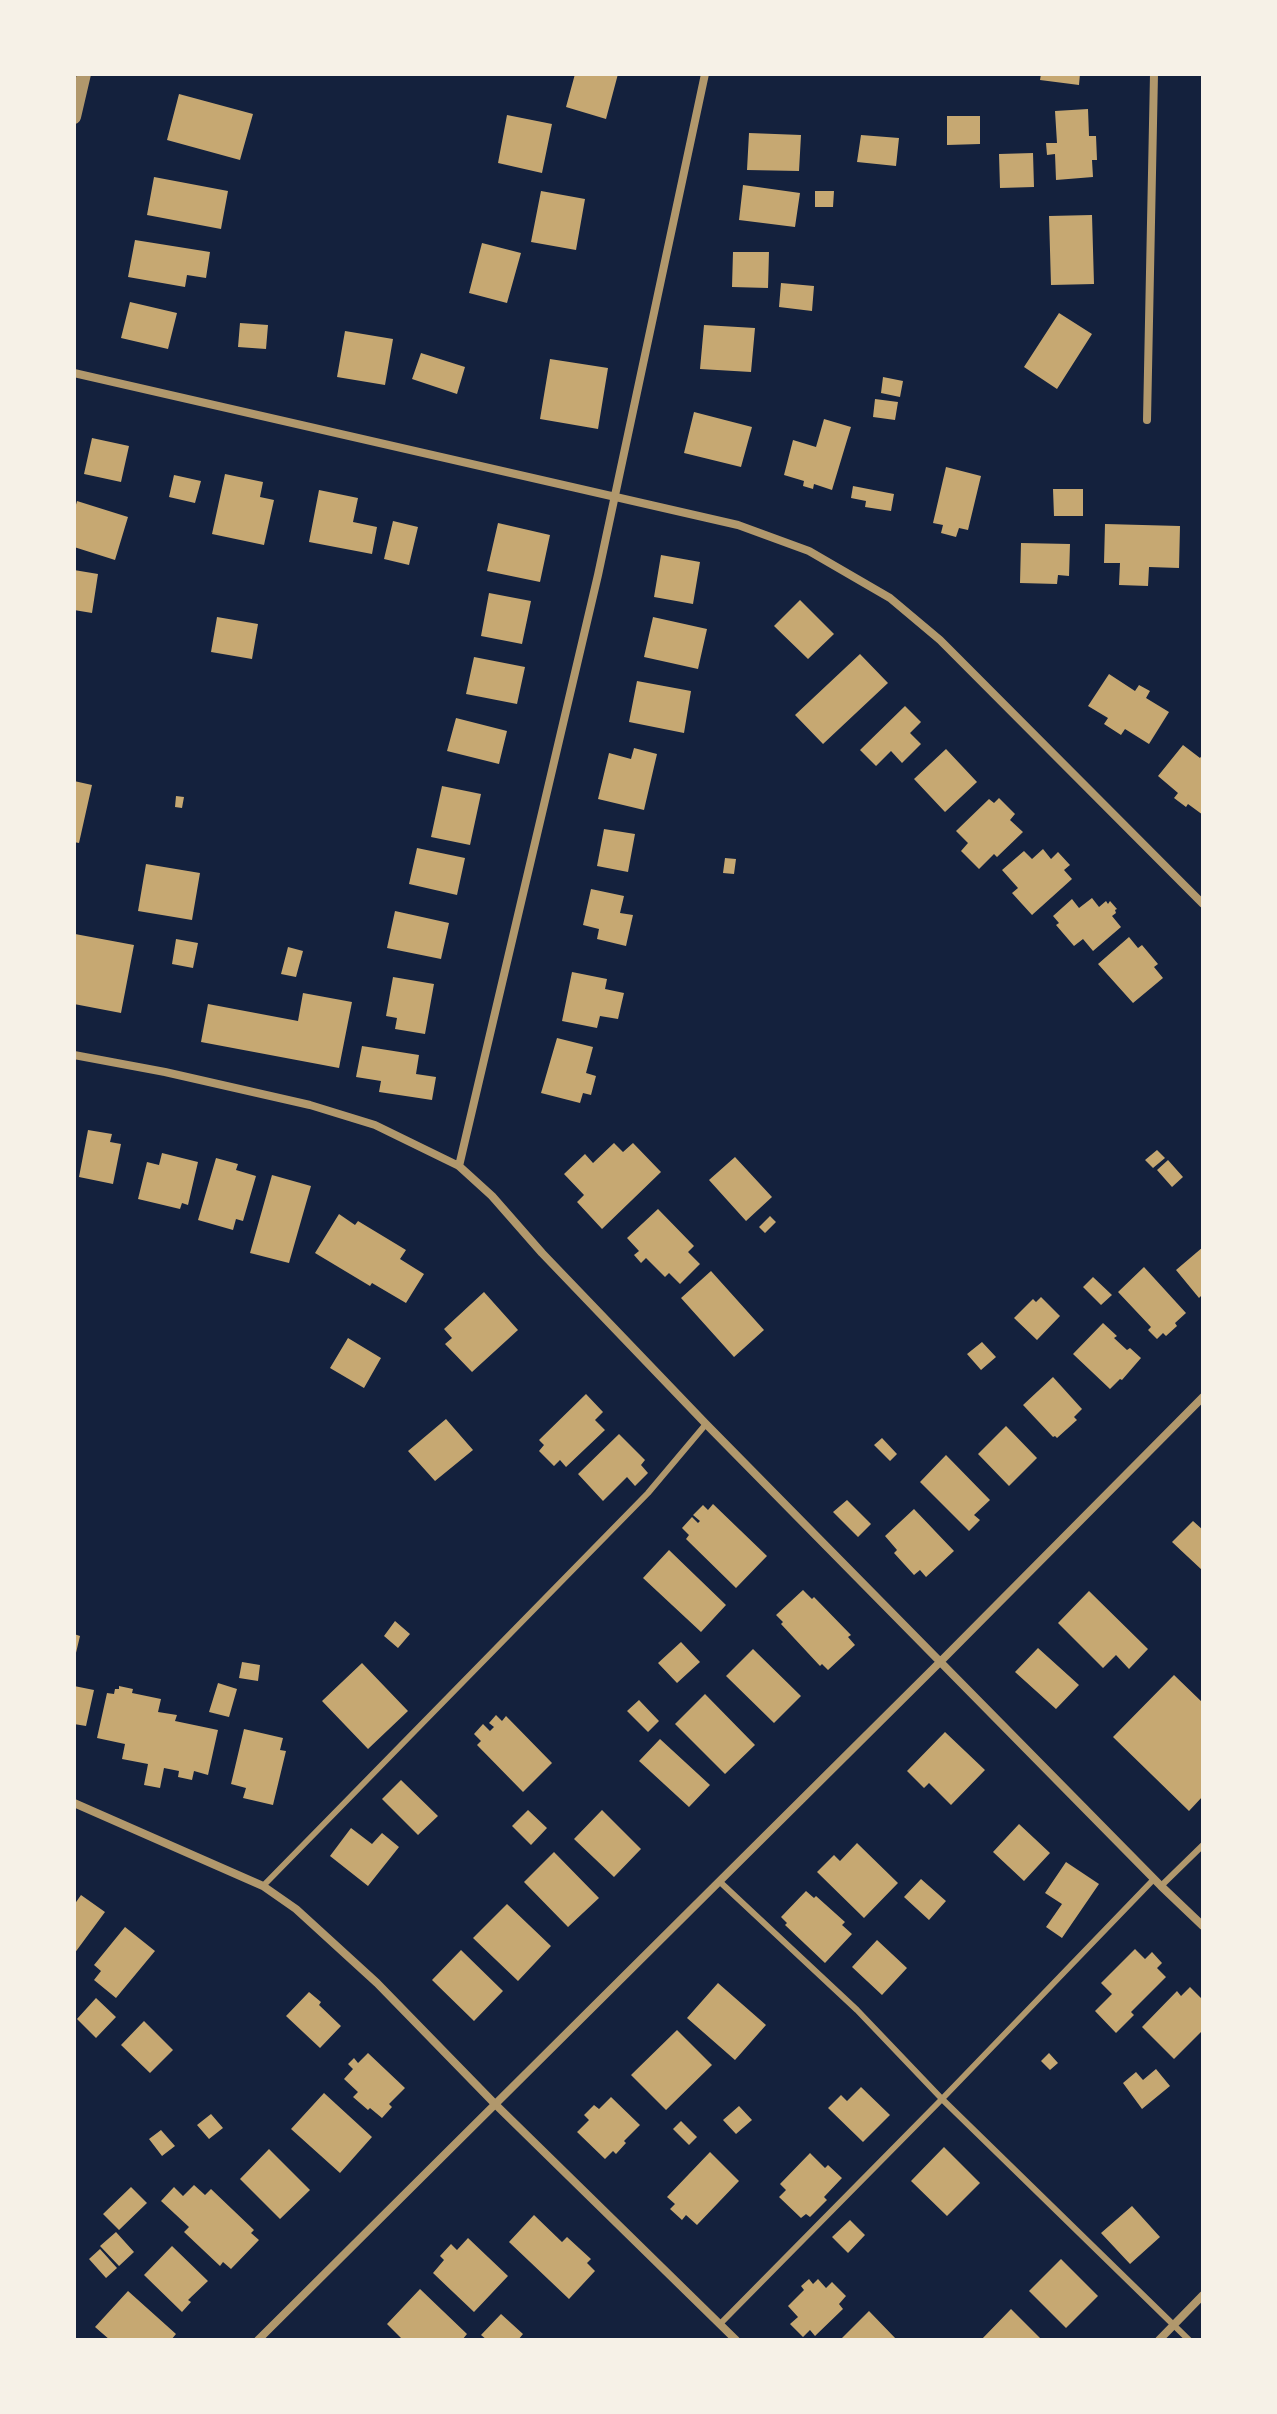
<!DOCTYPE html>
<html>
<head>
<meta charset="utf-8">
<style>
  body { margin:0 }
  #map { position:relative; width:1277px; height:2414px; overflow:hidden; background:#14213d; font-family:Helvetica,sans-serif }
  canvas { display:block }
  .frame { position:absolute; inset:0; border:76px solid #f6f1e7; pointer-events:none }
</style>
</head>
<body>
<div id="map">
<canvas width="1277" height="2414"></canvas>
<div class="frame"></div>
</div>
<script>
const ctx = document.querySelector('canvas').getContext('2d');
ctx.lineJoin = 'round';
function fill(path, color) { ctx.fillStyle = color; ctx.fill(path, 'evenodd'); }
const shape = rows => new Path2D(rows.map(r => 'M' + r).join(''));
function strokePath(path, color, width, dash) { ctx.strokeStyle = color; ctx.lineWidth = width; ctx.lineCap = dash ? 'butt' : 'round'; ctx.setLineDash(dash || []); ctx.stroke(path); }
fill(shape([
  [575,74,618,74,606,119,566,107],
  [1041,74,1080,74,1079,85,1040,80],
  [179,94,253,114,240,160,167,140],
  [1088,109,1089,136,1096,136,1097,160,1092,160,1093,177,1056,180,1055,154,1047,155,1046,143,1057,143,1055,111],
  [507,115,552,124,542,173,498,163],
  [947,116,980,116,980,144,947,145],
  [749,133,801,135,799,171,747,170],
  [861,135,899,138,896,166,857,162],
  [1033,153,1034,187,1000,188,999,154],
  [154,177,228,191,221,229,147,215],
  [743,185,800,193,795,227,739,220],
  [541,191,585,199,576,250,531,242],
  [815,191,834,191,833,207,815,207],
  [1092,215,1094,284,1051,285,1049,216],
  [135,240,210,252,206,278,187,275,185,287,128,277],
  [482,243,521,253,507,303,469,293],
  [733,252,769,252,768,288,732,287],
  [781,283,814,286,812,311,779,307],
  [130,302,177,313,168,349,121,338],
  [1059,313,1092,334,1057,389,1024,367],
  [240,323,268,325,266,349,238,347],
  [704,325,755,328,751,372,700,369],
  [345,331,393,339,385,385,337,377],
  [421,353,465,367,457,394,412,379],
  [550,359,608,368,598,429,540,419],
  [883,377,903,381,900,397,881,393],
  [875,399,898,402,895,420,873,417],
  [694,412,752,427,741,467,684,453],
  [824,419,851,427,832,490,814,484,813,489,803,486,804,481,784,475,793,440,816,447],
  [92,438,129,446,121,482,84,474],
  [946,467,981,476,968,530,959,528,956,537,941,533,943,525,933,523],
  [225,474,263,482,260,497,274,500,264,545,212,534],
  [174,475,201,481,195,503,169,497],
  [853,486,894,494,891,511,865,507,866,501,851,498],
  [1053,489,1083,489,1083,516,1054,516],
  [319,490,358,498,353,522,377,527,372,554,309,542],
  [77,501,128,517,115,560,74,547,74,512],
  [393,521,418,527,409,565,384,559],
  [498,523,550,535,540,582,487,571],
  [1105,524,1180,526,1179,568,1149,567,1148,586,1119,585,1120,563,1104,563],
  [1021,543,1070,544,1069,576,1058,575,1057,584,1020,583],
  [661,555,700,562,693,604,654,597],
  [74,570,98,574,92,613,74,610],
  [489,593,531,601,522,644,481,636],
  [800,600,834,634,808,659,774,626],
  [217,617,258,624,252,659,211,652],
  [653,617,707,629,698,669,644,657],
  [860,654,888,683,823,744,795,715],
  [474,657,525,667,517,704,466,694],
  [1109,674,1135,691,1139,685,1150,691,1146,698,1169,712,1149,744,1125,729,1121,735,1104,724,1108,718,1088,706],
  [637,681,691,691,684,733,629,722],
  [905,706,921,722,910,733,921,744,902,763,891,751,876,766,860,750],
  [456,718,507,731,499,764,447,751],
  [1183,745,1200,758,1203,754,1203,815,1188,804,1186,807,1174,798,1178,793,1158,776],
  [634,748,657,754,644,810,598,799,609,753,631,759],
  [946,749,977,782,945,812,914,779],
  [74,781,92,785,79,843,74,842],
  [442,786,481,794,470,845,431,837],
  [176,796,184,797,182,808,175,807],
  [999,798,1015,814,1010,820,1023,832,997,857,994,854,979,869,961,851,968,843,956,831,989,799,994,803],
  [604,829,635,834,628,872,597,866],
  [417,848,465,858,457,895,409,884],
  [1043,849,1051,859,1058,852,1070,865,1064,870,1072,879,1032,915,1012,893,1018,888,1002,870,1024,851,1032,859],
  [725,858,736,859,734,874,723,873],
  [146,864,200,873,192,920,138,911],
  [591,889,624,896,620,913,633,915,626,946,597,939,599,929,583,925],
  [1092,898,1099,907,1106,901,1108,904,1110,901,1117,909,1115,910,1116,913,1112,916,1121,927,1093,951,1083,939,1074,946,1056,925,1059,923,1053,916,1072,899,1079,908],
  [395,911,449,923,441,959,387,948],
  [75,934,134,945,121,1013,74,1004],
  [1129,937,1138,948,1142,945,1158,964,1154,967,1163,978,1133,1003,1098,964],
  [176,939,198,943,193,968,172,964],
  [288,947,303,951,296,977,281,974],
  [572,972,607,979,605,989,624,993,618,1019,600,1016,597,1028,562,1021],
  [393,977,434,984,425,1034,395,1029,397,1018,386,1016],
  [303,993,352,1002,339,1068,201,1042,208,1004,298,1021],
  [557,1038,593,1047,586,1073,596,1076,591,1095,583,1093,580,1103,541,1093],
  [362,1046,419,1055,416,1074,436,1077,432,1100,379,1092,381,1081,356,1077],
  [88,1130,112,1134,110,1142,121,1144,113,1184,79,1177],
  [614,1143,623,1152,633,1143,661,1172,602,1229,577,1202,584,1195,564,1174,585,1154,593,1163],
  [1157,1150,1165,1158,1153,1168,1145,1160],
  [162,1153,198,1162,188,1205,182,1203,180,1209,138,1199,147,1162,159,1165],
  [735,1157,772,1197,746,1221,709,1180],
  [216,1158,238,1164,236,1170,256,1176,243,1221,236,1219,233,1230,198,1220],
  [1168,1160,1183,1177,1172,1187,1157,1170],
  [272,1175,311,1186,289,1263,250,1253],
  [658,1209,694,1246,688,1252,700,1264,680,1284,669,1273,665,1277,646,1258,641,1263,634,1255,639,1251,627,1238],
  [339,1214,355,1225,358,1221,406,1250,400,1259,424,1274,406,1303,372,1283,370,1286,315,1253],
  [770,1216,776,1222,765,1233,759,1227],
  [1203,1247,1203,1294,1199,1298,1176,1270],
  [1144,1267,1186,1313,1175,1323,1177,1326,1166,1336,1163,1333,1157,1339,1148,1330,1151,1327,1118,1292],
  [711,1271,764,1330,734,1357,681,1298],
  [1093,1277,1112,1295,1101,1305,1083,1287],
  [484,1292,518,1330,472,1372,445,1344,452,1338,444,1329],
  [1041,1297,1060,1316,1037,1340,1014,1318,1033,1299,1036,1302],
  [1103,1323,1117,1336,1114,1338,1127,1350,1130,1348,1141,1358,1122,1380,1120,1379,1110,1389,1073,1354],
  [348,1338,381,1358,364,1388,330,1368],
  [982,1342,996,1357,981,1370,967,1354],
  [1053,1377,1082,1409,1074,1417,1077,1420,1057,1438,1055,1436,1053,1437,1023,1405],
  [586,1394,603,1412,595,1420,605,1430,566,1467,560,1460,554,1466,539,1451,544,1445,539,1440],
  [446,1419,473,1450,435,1481,408,1451],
  [1006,1426,1037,1458,1009,1486,978,1454],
  [619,1434,645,1460,641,1465,648,1473,635,1486,627,1477,603,1501,578,1474],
  [882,1438,897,1454,890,1461,874,1445],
  [946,1455,990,1500,974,1515,980,1520,969,1531,920,1482],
  [847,1500,871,1524,858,1537,833,1512],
  [713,1504,767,1556,736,1588,686,1539,689,1535,682,1528,692,1517,698,1523,700,1521,693,1515,703,1505,708,1510],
  [914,1509,954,1551,926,1577,920,1570,914,1575,894,1553,897,1550,885,1536],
  [1193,1521,1203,1530,1203,1571,1172,1542],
  [669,1550,726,1605,701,1632,643,1578],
  [803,1590,812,1599,814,1597,851,1635,848,1637,855,1645,828,1670,822,1664,820,1666,781,1624,783,1622,776,1615],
  [1089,1591,1148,1649,1129,1669,1116,1655,1103,1668,1058,1623],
  [395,1621,410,1634,398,1648,384,1636],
  [74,1634,80,1636,75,1657,74,1657],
  [681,1642,700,1662,677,1683,658,1663],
  [1038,1648,1079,1685,1056,1709,1015,1672],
  [753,1649,801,1696,774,1723,726,1676],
  [242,1662,260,1665,258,1681,239,1678],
  [362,1663,408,1711,368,1749,322,1701],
  [1174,1675,1203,1703,1203,1796,1189,1811,1113,1737],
  [218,1683,237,1689,229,1717,209,1712],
  [74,1686,94,1690,86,1726,74,1724],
  [119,1686,133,1689,132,1693,161,1699,158,1712,177,1715,175,1721,218,1730,208,1775,194,1771,192,1780,178,1777,179,1771,164,1768,160,1788,144,1785,148,1764,122,1759,125,1744,97,1738,107,1693,114,1694,115,1689,119,1689],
  [705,1694,755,1745,725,1774,675,1724],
  [639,1700,659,1721,648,1732,627,1711],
  [496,1715,502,1721,506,1716,552,1763,523,1792,477,1745,481,1741,474,1734,483,1724,490,1731,494,1727,489,1723],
  [244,1729,283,1738,280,1750,286,1751,273,1805,243,1798,246,1788,231,1784],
  [945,1732,985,1770,951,1805,929,1783,924,1788,907,1771],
  [660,1739,710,1785,689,1807,639,1761],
  [401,1780,438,1816,418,1835,382,1799],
  [528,1810,547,1828,531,1845,512,1826],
  [602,1810,641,1849,614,1877,574,1839],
  [1019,1824,1050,1853,1024,1881,993,1852],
  [351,1828,372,1844,382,1833,399,1847,368,1886,330,1856],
  [857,1843,898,1883,864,1918,817,1872,834,1855,840,1861],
  [554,1852,599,1898,568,1927,524,1882],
  [1066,1862,1099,1884,1062,1938,1046,1927,1062,1904,1045,1893],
  [921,1879,946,1901,929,1920,904,1897],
  [806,1891,814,1898,816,1896,845,1922,842,1925,852,1934,825,1963,785,1925,787,1923,781,1917],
  [81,1895,105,1912,74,1954,74,1905],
  [507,1904,551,1946,518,1981,473,1938],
  [125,1927,155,1951,116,1998,94,1980,101,1971,94,1965],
  [877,1940,907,1968,882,1995,852,1967],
  [1135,1949,1145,1959,1152,1952,1162,1963,1157,1968,1166,1977,1131,2012,1134,2015,1116,2033,1095,2011,1112,1994,1101,1983],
  [461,1950,503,1991,474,2021,432,1980],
  [718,1983,766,2025,735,2060,687,2018],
  [1190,1987,1203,2000,1203,2030,1174,2059,1142,2027,1177,1991,1181,1996],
  [309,1992,321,2002,319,2005,341,2026,320,2048,286,2016],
  [96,1998,116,2017,96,2038,77,2019],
  [144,2021,173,2050,150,2073,121,2045],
  [677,2030,712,2065,666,2110,631,2075],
  [368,2053,405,2088,389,2104,392,2107,382,2118,370,2108,368,2110,353,2097,358,2092,344,2079,353,2069,348,2064,354,2058,358,2063],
  [1049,2053,1058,2063,1050,2070,1041,2061],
  [1156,2069,1170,2086,1142,2109,1123,2083,1136,2072,1143,2080],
  [861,2087,890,2115,863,2142,828,2108,841,2095,847,2101],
  [324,2093,372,2137,340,2173,291,2129],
  [611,2097,640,2125,624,2141,626,2143,616,2154,613,2151,605,2159,577,2132,589,2120,584,2115,594,2105,599,2109],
  [739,2106,752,2120,736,2134,723,2120],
  [211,2114,223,2128,209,2139,197,2125],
  [681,2121,697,2137,689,2145,673,2129],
  [161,2130,175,2146,162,2156,149,2139],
  [944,2147,980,2183,947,2216,911,2181],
  [269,2149,310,2190,280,2219,240,2179],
  [710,2152,739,2181,697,2225,686,2215,682,2220,670,2209,675,2204,667,2197],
  [810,2153,825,2168,828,2165,842,2178,824,2197,827,2200,810,2217,806,2214,801,2218,779,2197,786,2190,780,2184],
  [194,2185,205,2195,211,2189,254,2230,251,2233,259,2240,231,2269,223,2262,220,2266,184,2232,189,2227,161,2201,174,2187,183,2196],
  [131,2187,147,2203,119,2230,103,2214],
  [1132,2206,1160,2237,1130,2264,1101,2233],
  [534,2215,562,2242,567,2237,591,2259,587,2263,595,2271,569,2299,509,2242],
  [850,2220,865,2235,848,2253,832,2237],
  [116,2232,134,2252,119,2266,100,2246],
  [468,2238,508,2276,474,2312,433,2273,444,2260,440,2256,451,2244,457,2250],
  [172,2246,208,2281,188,2300,191,2302,182,2312,144,2275],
  [100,2249,117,2268,106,2278,89,2259],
  [1061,2259,1098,2296,1066,2328,1029,2291],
  [809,2279,813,2284,818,2279,826,2288,832,2282,846,2296,839,2304,843,2309,815,2336,810,2330,803,2337,790,2324,798,2317,788,2306,804,2290,801,2286],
  [420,2289,467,2334,462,2340,403,2340,387,2324],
  [128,2291,176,2334,171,2340,110,2340,95,2327],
  [1011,2309,1042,2340,981,2340],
  [869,2311,897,2340,840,2340],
  [501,2314,523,2334,518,2340,487,2340,481,2335]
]), '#c6a872');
strokePath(shape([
  [719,1881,857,2010,942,2099,1189,2340],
  [263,1886,648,1493,706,1424],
  [1161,1886,1203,1845],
  [720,2324,942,2099,1154,1879]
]), '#b1986c', 6);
strokePath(shape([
  [74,373,738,525,809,551,890,598,940,640,1203,904],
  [1147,420,1154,74],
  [74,1055,165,1072,310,1105,375,1125,459,1166,492,1196,542,1253,706,1424,1161,1886,1203,1926],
  [459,1166,598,575,705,74],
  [74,1803,263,1886,296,1909,377,1983,494,2103,736,2340],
  [258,2340,941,1661,1203,1397],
  [1159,2340,1203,2295]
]), '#b1986c', 8);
strokePath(shape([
  [74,117,84,74]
]), '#b1986c', 14);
</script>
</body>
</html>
